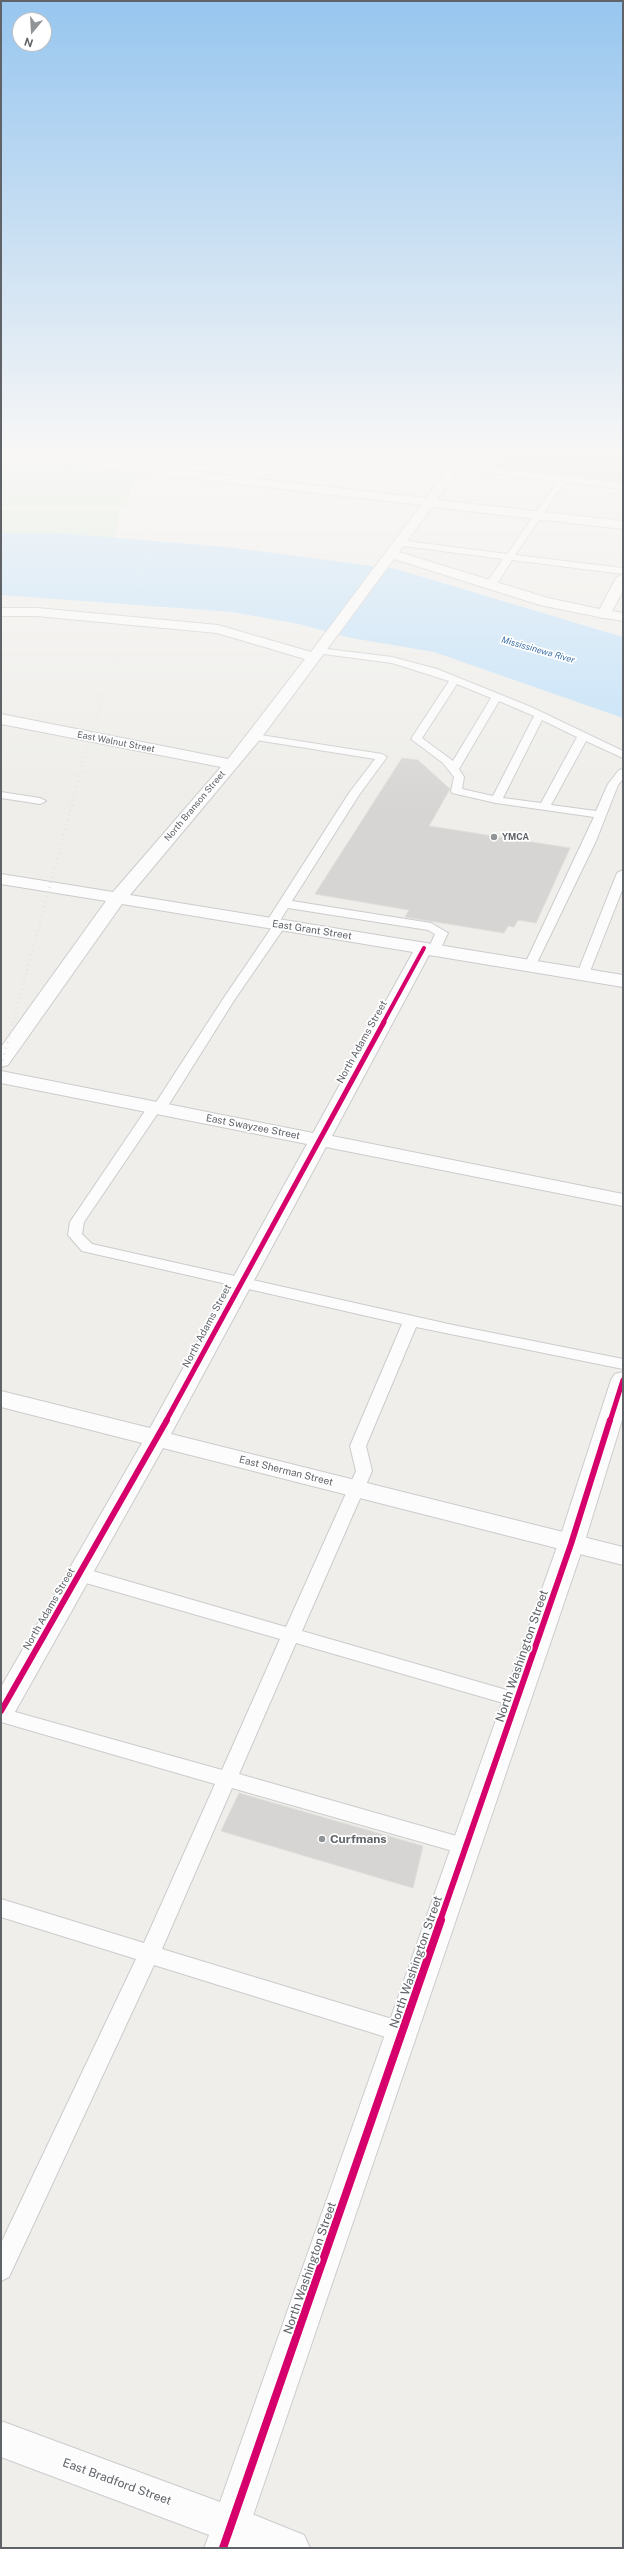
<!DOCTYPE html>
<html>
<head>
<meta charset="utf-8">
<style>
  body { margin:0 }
  #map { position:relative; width:624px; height:2549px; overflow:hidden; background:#efeeea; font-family:"Public Sans",sans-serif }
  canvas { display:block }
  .frame { position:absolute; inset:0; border:2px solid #5f6368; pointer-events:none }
  .north { position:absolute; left:12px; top:12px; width:40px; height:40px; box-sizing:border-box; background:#fff; border:1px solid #bfc1c3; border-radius:50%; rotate:198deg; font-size:11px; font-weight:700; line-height:16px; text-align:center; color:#5f6368 }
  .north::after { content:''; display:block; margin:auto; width:14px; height:18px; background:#919496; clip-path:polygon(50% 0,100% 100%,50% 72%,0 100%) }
</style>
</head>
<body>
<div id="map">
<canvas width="624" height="2549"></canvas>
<div class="frame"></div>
<div class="north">N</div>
</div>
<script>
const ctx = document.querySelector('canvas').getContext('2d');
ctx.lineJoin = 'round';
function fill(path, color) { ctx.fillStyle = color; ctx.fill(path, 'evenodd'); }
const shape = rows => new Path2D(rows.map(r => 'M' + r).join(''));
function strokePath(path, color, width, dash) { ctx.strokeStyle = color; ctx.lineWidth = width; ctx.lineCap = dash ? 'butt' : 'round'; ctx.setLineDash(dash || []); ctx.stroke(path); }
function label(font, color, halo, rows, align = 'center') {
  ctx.font = font + ' "Public Sans",sans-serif'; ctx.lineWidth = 3.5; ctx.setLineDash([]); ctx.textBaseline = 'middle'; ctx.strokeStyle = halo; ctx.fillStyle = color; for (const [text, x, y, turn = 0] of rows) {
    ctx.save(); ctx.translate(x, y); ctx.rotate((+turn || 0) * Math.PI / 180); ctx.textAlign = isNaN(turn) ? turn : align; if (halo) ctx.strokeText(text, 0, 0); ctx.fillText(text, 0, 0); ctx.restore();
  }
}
fill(shape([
  [1,454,4,454,139,469,125,507,1,507],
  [73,454,145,454,137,465,70,457],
  [1,509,120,509,115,538,1,538]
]), '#d8ebd6');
fill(shape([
  [1,533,57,533,228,547,396,569,623,637,623,718,434,652,351,638,299,624,232,612,1,595]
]), '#bfe0f9');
const building = shape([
  [499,454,623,454,623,481,498,467,499,454],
  [402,758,418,760,450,789,429,826,570,848,536,923,518,920,514,927,508,926,504,933,405,917,409,910,315,894,402,758],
  [239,1793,423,1846,413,1888,221,1831,239,1793]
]);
fill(building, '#d6d5d3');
strokePath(building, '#deddd9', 1);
const service = shape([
  [456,464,623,483,623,489,565,482,515,555,623,568,623,574,512,560,495,587,492,588,489,587,487,582,503,559,396,545,396,541,399,540,507,554,558,481,453,468,452,466,456,464],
  [319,648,392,657,437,669,531,707,623,751,623,758,586,741,551,805,596,811,608,784,619,770,623,769,623,779,618,785,596,841,534,969,530,970,524,966,594,817,496,803,452,793,451,791,454,777,443,763,411,739,449,681,392,663,316,653,316,649,319,648],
  [457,684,491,698,453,761,422,738,457,684],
  [499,701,534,716,493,796,462,789,464,777,459,769,499,701],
  [542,720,577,737,541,803,503,798,542,720],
  [254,734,382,754,387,757,359,795,292,901,431,923,448,933,440,950,434,954,428,950,435,934,428,930,288,908,279,922,286,925,235,999,166,1109,164,1112,158,1113,84,1222,82,1234,92,1244,453,1325,623,1359,623,1369,416,1327,366,1446,372,1471,302,1631,517,1693,524,1695,526,1700,524,1705,517,1707,296,1643,239,1774,467,1839,474,1841,477,1847,474,1853,467,1855,232,1788,162,1949,402,2022,410,2025,413,2032,410,2039,402,2042,154,1965,9,2277,1,2281,1,2243,136,1959,1,1917,1,1899,144,1943,215,1784,1,1722,1,1708,222,1770,280,1639,79,1581,73,1579,70,1574,73,1569,79,1567,286,1627,356,1471,350,1446,402,1324,82,1251,68,1235,70,1222,149,1105,155,1104,223,999,272,927,265,924,349,793,375,759,250,739,250,735,254,734],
  [1,792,40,798,46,801,40,804,1,798,1,792],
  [623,870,623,888,589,974,583,978,579,977,577,974,617,873,623,870]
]);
const minor = shape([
  [7,454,42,454,237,476,259,454,271,454,249,478,426,498,459,454,471,454,437,500,623,521,623,529,432,507,399,552,548,598,604,610,611,614,604,618,540,605,394,559,262,737,130,895,623,975,623,987,429,955,332,1136,623,1194,623,1206,326,1147,171,1434,623,1547,623,1565,163,1448,11,1719,1,1722,1,1687,142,1443,1,1407,1,1391,150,1428,307,1144,1,1083,1,1071,313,1133,413,952,122,904,8,1065,1,1067,1,1047,106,901,1,884,1,874,113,892,221,767,1,724,1,714,228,759,305,659,217,633,37,616,1,616,1,608,37,608,218,625,311,652,421,505,13,458,7,454],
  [232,2506,304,2535,310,2548,243,2548,219,2538,213,2525,219,2512,232,2506]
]);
const tertiary = shape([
  [623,1372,623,1417,584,1544,242,2548,204,2548,209,2535,1,2457,1,2421,220,2502,558,1544,611,1380,615,1374,623,1372]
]);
const secondary = shape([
  [623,574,623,591,612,611,623,613,623,621,599,617,597,614,616,578,623,574]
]);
strokePath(service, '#cbcccc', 2);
strokePath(minor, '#cbcccc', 2);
strokePath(tertiary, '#cbcccc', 2);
strokePath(secondary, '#cacacb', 2);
fill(service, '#fdfcfc');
fill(minor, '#fdfcfc');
fill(tertiary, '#fdfcfc');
fill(secondary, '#fdfcfc');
strokePath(shape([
  [100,706,127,627,164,477,172,454]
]), '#e4e4e4', 2, [0.5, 3]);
strokePath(shape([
  [13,1023,90,737,101,705]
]), '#e4e4e4', 2.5, [1, 4]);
strokePath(shape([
  [1,1066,13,1022]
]), '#e4e4e4', 3, [1, 5]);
strokePath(shape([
  [383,1023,424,948]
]), '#d6006c', 4);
strokePath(shape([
  [166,1421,384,1022],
  [610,1421,623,1380]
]), '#d6006c', 5);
strokePath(shape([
  [1,1711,167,1420],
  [440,1921,571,1544,610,1420]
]), '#d6006c', 6);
strokePath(shape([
  [223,2548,441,1920]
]), '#d6006c', 8);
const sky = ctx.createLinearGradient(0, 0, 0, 811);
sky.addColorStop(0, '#97c6ef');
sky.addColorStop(0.56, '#f8f7f6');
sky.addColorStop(1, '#f8f7f600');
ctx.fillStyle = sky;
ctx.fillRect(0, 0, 624, 811);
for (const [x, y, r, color] of [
  [494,837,4,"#919496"],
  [322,1839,4,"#919496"]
]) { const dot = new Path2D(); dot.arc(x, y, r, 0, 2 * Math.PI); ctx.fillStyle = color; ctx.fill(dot); strokePath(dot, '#fff', 1.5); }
label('italic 9px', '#4174aa', '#fff', [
  ["Mississinewa River",538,650,16]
]);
label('9px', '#5f6368', '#fff', [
  ["East Walnut Street",116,742,11],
  ["North Branson Street",195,806,-50]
]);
label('bold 9px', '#5f6368', '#fff', [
  ["YMCA",502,837]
], 'left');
label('10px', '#5f6368', '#fff', [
  ["East Grant Street",312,930,9],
  ["North Adams Street",362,1042,-61],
  ["East Swayzee Street",253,1127,11],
  ["North Adams Street",207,1326,-62],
  ["East Sherman Street",286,1471,14],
  ["North Adams Street",49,1609,-60]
]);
label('12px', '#5f6368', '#fff', [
  ["North Washington Street",522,1656,-71],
  ["North Washington Street",416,1962,-71],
  ["North Washington Street",310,2268,-71],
  ["East Bradford Street",117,2482,20]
]);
label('bold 12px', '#5f6368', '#fff', [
  ["Curfmans",330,1839]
], 'left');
</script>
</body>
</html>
